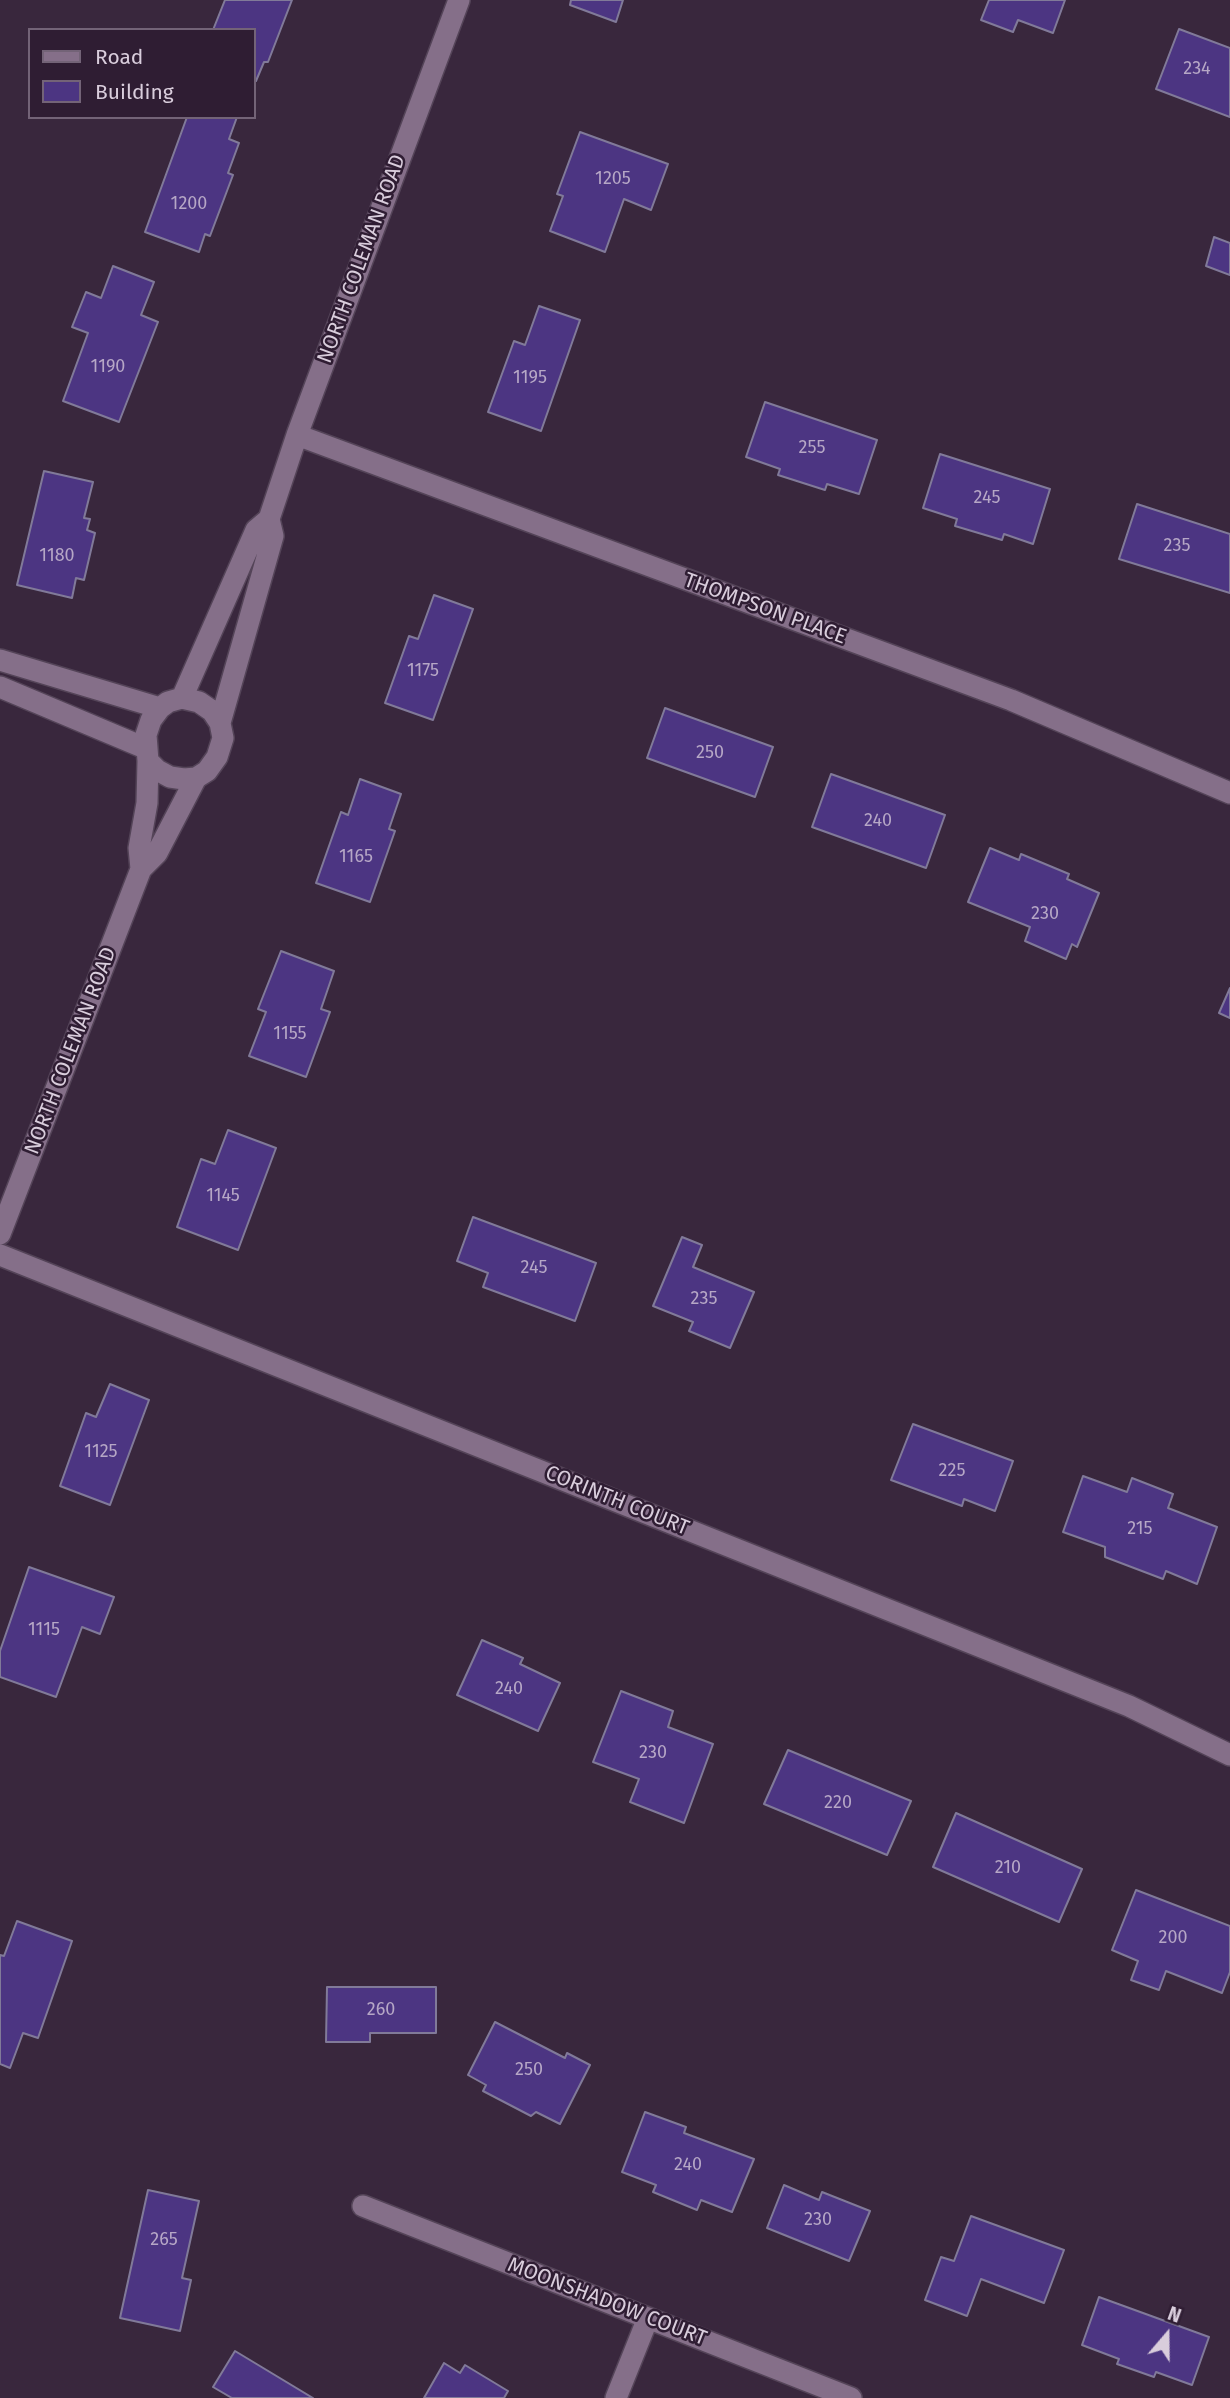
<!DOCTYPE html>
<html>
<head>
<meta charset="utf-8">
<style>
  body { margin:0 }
  #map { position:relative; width:1230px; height:2398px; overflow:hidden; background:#39273d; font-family:"Fira Sans",sans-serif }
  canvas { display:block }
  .legend { position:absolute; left:28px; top:28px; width:228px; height:91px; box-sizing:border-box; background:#2f1d33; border:2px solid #736377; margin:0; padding:9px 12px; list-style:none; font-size:21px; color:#d9cddc }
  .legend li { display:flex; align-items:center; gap:14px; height:35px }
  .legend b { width:35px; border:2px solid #736377 }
  .north { position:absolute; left:1132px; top:2300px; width:70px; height:70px; -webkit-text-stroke:5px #2f1d33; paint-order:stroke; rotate:20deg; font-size:19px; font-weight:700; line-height:28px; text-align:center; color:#d9cddc }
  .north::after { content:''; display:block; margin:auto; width:24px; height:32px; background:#d9cddc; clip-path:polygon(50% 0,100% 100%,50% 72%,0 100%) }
</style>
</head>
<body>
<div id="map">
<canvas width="1230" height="2398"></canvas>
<ul class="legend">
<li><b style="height:9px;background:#856f89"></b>Road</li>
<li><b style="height:19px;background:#4c3582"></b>Building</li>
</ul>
<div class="north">N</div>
</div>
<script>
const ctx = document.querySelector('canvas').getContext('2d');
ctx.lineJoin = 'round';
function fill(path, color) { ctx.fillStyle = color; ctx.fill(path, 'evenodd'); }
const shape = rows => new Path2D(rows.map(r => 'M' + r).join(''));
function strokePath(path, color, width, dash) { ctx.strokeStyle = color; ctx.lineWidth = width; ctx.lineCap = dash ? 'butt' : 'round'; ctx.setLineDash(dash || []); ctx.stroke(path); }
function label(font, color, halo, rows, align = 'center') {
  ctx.font = font + ' "Fira Sans",sans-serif'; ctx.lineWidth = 5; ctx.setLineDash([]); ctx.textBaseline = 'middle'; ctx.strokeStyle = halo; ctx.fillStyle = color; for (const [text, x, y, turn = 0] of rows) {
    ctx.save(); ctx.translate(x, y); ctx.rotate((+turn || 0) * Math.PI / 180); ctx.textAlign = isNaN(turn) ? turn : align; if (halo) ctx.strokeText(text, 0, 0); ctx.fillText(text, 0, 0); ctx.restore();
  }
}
const building = shape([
  [225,0,292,0,268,62,264,62,256,81,254,80,254,30,213,30,225,0],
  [571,0,623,0,616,22,570,5,571,0],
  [989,0,1065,0,1053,33,1018,20,1013,32,981,20,989,0],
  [1179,29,1230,48,1230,117,1156,89,1179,29],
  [187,117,237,117,229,139,239,143,228,173,233,175,210,236,205,234,199,252,145,232,187,117],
  [580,132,668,164,651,210,624,199,605,252,550,231,563,196,557,194,580,132],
  [1214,237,1230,243,1230,275,1206,266,1214,237],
  [113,266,154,282,141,315,158,322,119,422,63,401,88,333,72,327,86,292,101,298,113,266],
  [539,306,580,320,541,431,488,412,514,341,525,345,539,306],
  [765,402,877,440,859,494,827,484,825,490,778,475,780,469,746,457,765,402],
  [940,454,1050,489,1033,544,1004,534,1002,540,955,526,957,519,923,508,940,454],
  [44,471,93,482,84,518,90,519,87,530,95,533,84,580,76,578,72,598,17,585,44,471],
  [1137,504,1230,534,1230,593,1119,559,1137,504],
  [434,595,473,609,433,720,385,703,409,636,418,639,434,595],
  [665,708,773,747,755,797,647,758,665,708],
  [831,774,945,815,926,868,812,827,831,774],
  [360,779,401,794,389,829,395,831,370,902,316,883,341,812,348,815,360,779],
  [990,848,1019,860,1021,854,1069,874,1067,879,1099,893,1077,947,1072,944,1066,959,1025,941,1030,927,968,902,990,848],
  [281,951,334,971,321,1009,330,1012,306,1077,249,1056,266,1012,258,1009,281,951],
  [1230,988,1230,1018,1219,1013,1230,988],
  [228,1130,276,1148,238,1250,177,1227,201,1159,215,1164,228,1130],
  [473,1217,596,1263,575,1321,483,1287,488,1273,457,1261,473,1217],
  [682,1237,702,1245,693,1267,754,1292,730,1348,689,1331,693,1322,653,1306,682,1237],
  [110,1384,149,1400,110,1505,60,1486,86,1413,96,1417,110,1384],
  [913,1424,1013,1461,995,1511,964,1499,962,1506,891,1480,913,1424],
  [1083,1476,1127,1492,1132,1478,1173,1494,1168,1508,1217,1527,1197,1584,1166,1571,1163,1579,1105,1557,1105,1547,1063,1532,1083,1476],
  [29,1567,114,1597,100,1634,82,1627,56,1697,0,1677,0,1651,29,1567],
  [482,1640,523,1658,520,1664,560,1683,538,1731,457,1695,482,1640],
  [621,1691,673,1711,668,1727,713,1744,684,1823,630,1802,639,1779,593,1762,621,1691],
  [788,1750,911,1801,887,1855,764,1804,788,1750],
  [956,1813,1082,1869,1059,1922,933,1867,956,1813],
  [1136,1890,1230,1926,1230,1972,1222,1993,1166,1971,1159,1990,1131,1980,1138,1961,1112,1950,1136,1890],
  [17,1921,72,1941,38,2038,23,2033,10,2068,0,2064,0,1955,4,1956,17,1921],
  [327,1987,436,1987,436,2033,370,2033,370,2042,326,2042,327,1987],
  [495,2022,565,2058,567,2053,590,2065,560,2124,536,2112,531,2116,483,2091,486,2085,468,2075,495,2022],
  [645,2112,686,2127,684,2133,754,2159,732,2212,701,2200,697,2210,653,2192,656,2185,622,2172,645,2112],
  [784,2185,819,2200,822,2192,870,2211,849,2261,767,2228,784,2185],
  [148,2190,199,2201,182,2278,191,2280,180,2331,120,2318,148,2190],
  [971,2216,1064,2250,1044,2303,981,2279,967,2316,925,2300,941,2257,954,2261,971,2216],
  [1099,2297,1209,2337,1192,2385,1156,2372,1154,2377,1117,2364,1119,2359,1082,2345,1099,2297],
  [235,2351,313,2398,232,2398,213,2387,235,2351],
  [444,2363,460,2373,465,2365,508,2391,504,2398,424,2398,444,2363]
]);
fill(building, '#4c3582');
strokePath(building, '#817a99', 2);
const street = shape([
  [297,435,1011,700,1230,793],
  [0,660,160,708],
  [0,687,145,748],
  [182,698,256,530,269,519,297,435,459,0],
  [220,723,212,711,199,702,182,698,168,702,160,708,151,720,146,735,148,761,157,770,170,777,184,779,196,778,207,771,217,757,223,738,220,723,273,536,269,519],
  [141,869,139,848,147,803,148,761],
  [0,1234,141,869,157,853,196,778],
  [0,1255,1129,1706,1230,1755],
  [363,2206,851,2398],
  [616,2398,648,2318]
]);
strokePath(street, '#544458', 24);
strokePath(street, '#856f89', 21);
label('18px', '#b6a7c6', null, [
  ["234",1197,69],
  ["1205",613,179],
  ["1200",189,204],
  ["1190",108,367],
  ["1195",530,378],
  ["255",812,448],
  ["245",987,498],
  ["235",1177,546],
  ["1180",57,556],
  ["1175",423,671],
  ["250",710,753],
  ["240",878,821],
  ["1165",356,857],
  ["230",1045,914],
  ["1155",290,1034],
  ["1145",223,1196],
  ["245",534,1268],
  ["235",704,1299],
  ["1125",101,1452],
  ["225",952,1471],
  ["215",1140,1529],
  ["1115",44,1630],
  ["240",509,1689],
  ["230",653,1753],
  ["220",838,1803],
  ["210",1008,1868],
  ["200",1173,1938],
  ["260",381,2010],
  ["250",529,2070],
  ["240",688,2165],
  ["230",818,2220],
  ["265",164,2240]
]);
label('21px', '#d9cddc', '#2f1d33', [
  ["NORTH COLEMAN ROAD",362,259,-70],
  ["THOMPSON PLACE",765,609,20],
  ["NORTH COLEMAN ROAD",71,1051,-69],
  ["CORINTH COURT",617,1501,22],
  ["MOONSHADOW COURT",607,2302,21]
]);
</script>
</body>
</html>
